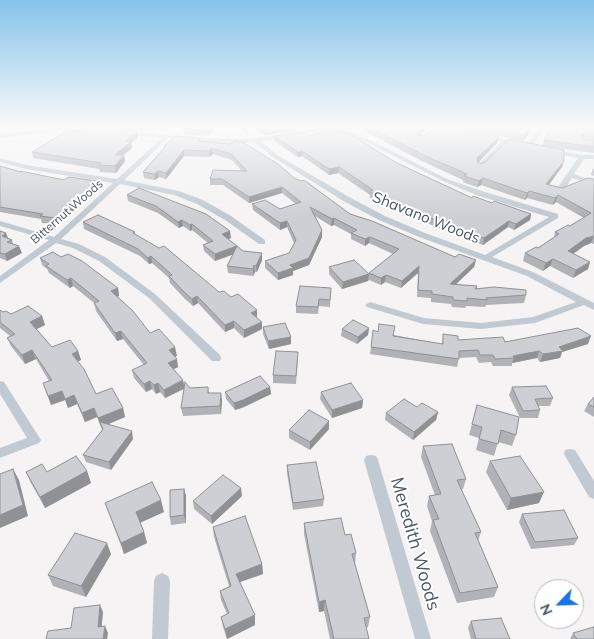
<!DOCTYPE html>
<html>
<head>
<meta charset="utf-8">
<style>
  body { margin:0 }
  #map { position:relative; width:594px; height:639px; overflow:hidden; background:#f5f3f3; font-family:Mulish,sans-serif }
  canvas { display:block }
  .north { position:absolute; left:534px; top:579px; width:50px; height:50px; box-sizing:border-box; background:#fff; border:1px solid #b7bbc0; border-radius:50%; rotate:246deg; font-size:14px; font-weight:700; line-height:20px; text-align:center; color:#4a5661 }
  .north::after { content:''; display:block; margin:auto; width:18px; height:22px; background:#1a73e8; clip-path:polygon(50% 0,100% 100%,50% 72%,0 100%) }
</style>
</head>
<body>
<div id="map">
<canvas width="594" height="639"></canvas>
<div class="north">N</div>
</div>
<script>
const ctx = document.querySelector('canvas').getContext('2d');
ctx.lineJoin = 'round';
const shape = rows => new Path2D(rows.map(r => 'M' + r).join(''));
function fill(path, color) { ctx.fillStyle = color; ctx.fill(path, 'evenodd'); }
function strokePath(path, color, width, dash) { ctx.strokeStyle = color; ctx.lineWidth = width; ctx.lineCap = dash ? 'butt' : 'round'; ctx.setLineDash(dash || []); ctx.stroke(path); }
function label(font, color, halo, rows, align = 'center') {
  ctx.font = font + ' Mulish,sans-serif'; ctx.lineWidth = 4; ctx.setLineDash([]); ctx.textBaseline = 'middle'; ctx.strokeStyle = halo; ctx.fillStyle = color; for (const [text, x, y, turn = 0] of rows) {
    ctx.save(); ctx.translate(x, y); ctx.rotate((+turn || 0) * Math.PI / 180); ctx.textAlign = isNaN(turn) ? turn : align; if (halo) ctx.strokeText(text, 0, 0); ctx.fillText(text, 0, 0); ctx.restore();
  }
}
fill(shape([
  [324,126,336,126,372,141,447,179,482,191,558,214,558,218,492,257,533,272,594,303,594,310,584,305,535,323,481,329,423,324,367,307,365,305,370,302,424,318,481,323,533,317,576,302,527,276,419,237,379,220,345,202,273,157,254,142,242,143,199,142,168,138,124,180,179,191,203,200,231,216,265,240,265,244,259,244,225,220,197,204,174,195,120,184,61,239,79,244,105,257,155,294,220,355,221,358,220,361,212,361,149,298,99,261,73,248,56,243,0,283,0,276,49,240,0,226,0,221,54,237,113,183,26,169,0,162,0,158,26,165,117,179,162,138,125,134,122,132,123,131,199,138,242,139,296,133,324,126],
  [330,128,368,143,443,181,476,195,549,217,485,255,425,233,385,216,351,198,277,155,261,141,296,137,330,128],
  [540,126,546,126,532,148,528,148,527,147,540,126],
  [57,127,99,127,102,129,99,131,57,131,0,138,0,134,57,127],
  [485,135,519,142,522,144,519,146,507,143,479,169,477,168,477,166,501,142,483,138,483,136,485,135],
  [551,149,582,155,594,155,594,159,584,159,574,174,594,181,594,185,572,178,563,192,557,192,556,190,578,158,549,152,548,151,551,149],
  [0,381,4,382,41,440,39,443,0,458,0,448,27,438,0,394,0,381],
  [570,449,575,450,594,481,594,499,589,497,564,454,565,450,570,449],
  [371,455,376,456,378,460,431,639,415,639,364,460,366,456,371,455],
  [162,573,168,576,170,581,168,639,152,639,154,581,156,576,162,573]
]), '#c1cad2');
fill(shape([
  [101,126,160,126,156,129,147,131],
  [187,126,216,126,216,127,208,136,184,134,183,129],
  [238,126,248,126,248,136],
  [251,126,296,126,296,131,264,135],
  [365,126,431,126,419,135,497,143,478,162,478,163,562,167,549,185,562,188,594,179,594,244,591,243,584,246,573,254,590,262,588,269,573,278,550,266,543,271,523,261,525,253,538,248,554,237,555,232,570,226,584,218,556,202,553,205,527,198,525,200,481,185,477,187,465,183,463,182,463,180,422,161,364,131],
  [452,126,530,126,529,128,529,134,523,141],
  [594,126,594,140,583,138,582,139,594,141,594,153,542,146,544,140],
  [137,131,138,138,131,143,132,148,123,155,125,161,116,173,100,172,99,169,33,158,32,152,83,132],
  [274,136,309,136,395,162,472,198,531,214,530,220,514,230,508,227,483,245,396,211,370,198,370,195,338,173,329,175,302,156,298,157,274,141],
  [201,141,294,178,350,214,455,257,476,260,474,267,456,284,477,286,477,288,526,295,524,303,486,305,485,307,466,306,465,308,452,307,451,304,431,302,431,298,417,297,418,273,401,288,385,282,381,285,369,280,368,281,342,289,329,274,329,267,369,274,369,273,393,254,369,243,365,246,351,239,351,234,334,225,331,226,315,216,322,237,309,265,293,271,293,275,278,280,265,268,265,261,289,253,294,243,287,227,280,230,253,210,252,204,280,209,296,204,282,193,249,203,223,185,210,185,210,179,242,171,232,160,213,154,210,157,184,156,166,179,159,177,155,180,144,178,143,172,164,148,164,146],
  [0,166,20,172,64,180,96,181,97,187,88,198,58,224,42,223,41,219,0,212],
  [593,168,594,169,594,176,591,175],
  [139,188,231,238,228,239,243,251,262,260,257,272,255,272,253,276,228,273,227,266,233,254,215,261,204,251,203,245,208,243,192,230,190,231,183,226,179,228,158,213,128,201,127,195],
  [83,222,135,232,135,234,219,292,231,297,257,318,262,329,244,338,234,328,225,332,198,303,193,306,185,299,170,283,169,278,152,263,149,264,140,256,84,229],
  [0,231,6,233,8,238,12,240,13,244,22,253,7,261,0,258],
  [61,257,118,288,119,296,117,297,150,333,177,356,175,356,178,367,174,369,184,385,190,388,208,387,209,393,222,400,221,414,183,416,181,408,184,389,165,398,160,392,156,394,152,389,146,392,134,378,132,370,144,365,123,339,117,341,96,311,94,303,73,286,70,288,49,273,47,269,42,265,40,258],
  [331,288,330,307,319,306,318,314,296,313,296,306],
  [0,310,3,312,11,314,42,316,45,325,36,329,52,347,78,351,81,360,78,361,96,394,123,408,125,417,107,424,133,439,111,470,86,462,83,455,102,430,97,417,85,422,77,404,68,408,65,400,51,405,43,383,49,381,36,359,25,364,11,346,7,338,10,336,0,328],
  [263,327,291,337,291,344,269,349,263,334],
  [369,328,368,335,357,344,341,336,342,329],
  [378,332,442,344,443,334,458,340,588,344,562,352,560,358,540,362,537,358,512,363,512,366,493,366,491,362,479,363,476,357,459,358,457,367,370,354,371,347],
  [298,359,296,384,273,383,273,375],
  [270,387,271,394,244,407,235,410,226,399,225,392],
  [512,387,553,398,550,406,538,406,540,410,538,418,520,418,509,395],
  [321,392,363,400,362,408,332,418,320,399],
  [594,397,594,417,584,411,588,404],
  [477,405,516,435,512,446,498,442,494,456,476,450,479,438,469,435],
  [417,407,438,412,436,420,413,440,385,420,386,413],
  [329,421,329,429,310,450,289,438,289,430],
  [423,446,466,479,463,489,461,490,481,532,478,541,498,587,494,597,457,603,430,531,432,521,427,506,429,496,435,495,421,457],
  [490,461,539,503,507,510,486,472],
  [287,465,324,499,323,506,293,510,287,473],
  [87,471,91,483,45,508,31,483,26,472],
  [184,489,186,496,186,523,171,525,170,517],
  [242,496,212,524,194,509,193,501],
  [105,503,164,512,140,523,144,532,147,543,124,554],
  [522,514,578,538,574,545,531,549,519,522],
  [304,523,345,535,356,553,355,564,370,617,368,627,366,628,369,639,330,639,324,611,319,612,304,534],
  [213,527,262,564,263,574,240,582,255,615,255,625,227,639,223,627,221,617,227,614,221,600,220,591,229,586,214,537],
  [111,554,86,597,53,586,48,575],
  [471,621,510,639,471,639,468,628],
  [573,633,594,639,570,639]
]), '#b0b2b7');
fill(shape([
  [146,126,160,126,156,129,147,131],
  [212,126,216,126,216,127,208,136,208,131],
  [286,126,296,126,296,131,264,135,264,128],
  [425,126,431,126,417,138,418,132],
  [530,128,529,134,523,141,524,135],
  [137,131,138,138,131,143,132,148,116,161,115,155,125,141],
  [585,132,583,138,579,141,581,135],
  [499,137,497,143,476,165,477,158],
  [212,148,213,154,210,157,209,151],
  [184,150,184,156,166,179,166,173],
  [302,151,302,156,298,157,298,152],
  [124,155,125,161,116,173,115,166],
  [564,161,562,167,544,191,546,184],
  [339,167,338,173,329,175,329,169],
  [158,171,159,177,155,180,154,174],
  [483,178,481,185,477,187,479,181],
  [96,181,97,187,88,198,58,224,56,218],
  [282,187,282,193,249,203,249,197],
  [529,191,527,198,525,200,527,193],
  [558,195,556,202,553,205,555,198],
  [531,214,530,220,514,230,516,224],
  [334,218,334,225,331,226,332,219],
  [182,220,183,226,179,228,178,222],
  [287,221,287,227,280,230,280,223],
  [509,221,508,227,483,245,484,238],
  [192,224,192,230,190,231,190,225],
  [322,230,322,237,309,265,293,271,293,275,278,280,278,273,290,265],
  [230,231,231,238,222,241,222,234],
  [6,233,8,239,2,236],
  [594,236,591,243,584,246,566,259,568,251,586,238],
  [370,237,369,243,365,246,365,239],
  [19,246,22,253,7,261,5,254],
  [237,246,237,253,215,261,215,254],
  [262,253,262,260,257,272,256,266],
  [151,256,152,263,149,264,148,258],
  [553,259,550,266,543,271,546,263],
  [476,260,474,267,449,291,450,284],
  [590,262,588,269,573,278,576,270],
  [254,265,255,272,253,276,253,269],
  [419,266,418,273,401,288,402,281],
  [369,274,368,281,342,289,343,282],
  [386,275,385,282,381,285,381,278],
  [71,278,73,286,70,288,67,280],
  [118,288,119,296,113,299,111,291],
  [197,296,198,303,193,306,192,299],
  [257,310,257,318,251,313],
  [42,316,45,325,33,331,30,322],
  [234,321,234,328,225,332,225,325],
  [262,322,262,329,244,338,244,330],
  [369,328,368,335,357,344,358,337],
  [121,331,123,339,117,341,115,333],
  [591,336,588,344,562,352,560,358,540,362,543,354,559,347],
  [291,337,291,344,269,349,268,341],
  [175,347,177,356,171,358,169,350],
  [32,350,36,359,25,364,22,355],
  [78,351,81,360,75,363,72,354],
  [539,351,537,358,512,363,514,358,513,356],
  [177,359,178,367,169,371,168,363],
  [183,380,185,388,165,398,164,390],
  [150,381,152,389,146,392,144,384],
  [158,383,160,392,156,394,154,385],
  [270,387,271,394,244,407,235,410,234,403],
  [62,391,65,400,51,405,48,396],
  [221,393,222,400,221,414,220,406],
  [74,395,77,404,68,408,65,399],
  [363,400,362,408,332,418,332,410],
  [94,408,97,417,85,422,82,413],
  [123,408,125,417,102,427,100,422,101,427,98,418],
  [438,412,436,420,413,440,414,432],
  [329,421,329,429,310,450,310,442],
  [132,431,133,439,111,470,109,462],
  [13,469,19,480,28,516,0,528,0,515],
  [87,471,91,483,45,508,40,497],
  [241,488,242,496,212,524,211,516],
  [184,489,186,496,186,523,184,515],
  [544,492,539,503,507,510,511,498],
  [161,500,164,512,139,523,136,512],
  [144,532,147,543,124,554,121,543],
  [107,543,111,554,86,597,81,586],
  [262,564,263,574,237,583,236,574],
  [325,600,324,611,319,612,319,602],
  [100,605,103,612,101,634,98,627],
  [255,615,255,625,227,639,225,629],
  [105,626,108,633,107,639,103,639]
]), '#909195');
const building = shape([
  [88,126,137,131,125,141,131,142,115,155,124,155,115,166,99,165,101,163,32,152,67,131,83,132,88,126],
  [187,126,212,126,208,131,183,129,187,126],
  [260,126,286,126,264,128,260,126],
  [367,126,425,126,418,132,417,135,424,136,438,126,448,126,499,137,477,158,478,163,484,163,509,139,564,150,564,161,546,184,562,188,588,178,594,179,594,236,586,238,568,251,590,262,576,270,553,259,546,263,525,253,536,247,538,248,559,234,555,232,568,225,570,226,591,213,558,195,555,198,529,191,527,193,483,178,479,181,467,177,464,175,467,174,423,155,367,126],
  [481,126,527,126,526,127,530,128,524,135,481,126],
  [552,126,594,126,594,134,585,132,581,135,582,139,594,141,594,147,544,140,552,126],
  [331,129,344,134,348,133,395,162,472,198,473,196,492,203,494,201,531,214,516,224,509,221,484,238,396,205,370,192,373,190,339,167,329,169,302,151,298,152,274,136,303,132,309,136,331,129],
  [175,136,201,138,198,141,230,144,236,141,244,143,278,164,294,178,301,181,304,180,350,214,372,221,455,257,459,254,476,260,450,284,477,286,475,289,494,287,526,290,526,295,486,298,487,300,467,298,467,301,453,300,453,297,432,294,432,291,418,290,419,266,402,281,386,275,381,278,369,273,399,249,370,237,365,239,351,233,357,230,334,218,332,219,310,207,322,230,309,258,290,265,293,268,278,273,265,261,289,253,296,240,287,221,280,223,252,204,265,200,280,209,301,202,282,187,249,197,222,179,210,179,213,170,247,171,231,154,212,148,209,151,184,150,166,173,158,171,154,174,143,172,166,146,164,146,175,136],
  [0,166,21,172,20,171,64,180,69,177,96,181,87,192,56,218,40,216,43,214,0,207,0,166],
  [139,188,206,214,230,231,222,234,237,246,215,254,203,245,213,241,192,224,190,225,182,220,178,222,156,206,127,195,139,188],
  [98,215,135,232,133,233,159,248,164,246,219,292,224,291,231,297,238,294,257,310,251,313,262,322,244,330,234,321,225,325,197,296,192,299,184,292,169,276,172,275,151,256,148,258,138,249,83,222,98,215],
  [0,231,6,233,2,236,12,240,7,242,19,246,5,254,0,253,0,231],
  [237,246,243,251,262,253,256,266,254,265,253,269,227,266,237,246],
  [53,252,61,257,68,254,82,261,118,288,111,291,133,311,150,333,159,329,175,347,169,350,177,359,168,363,183,380,164,390,158,383,154,385,150,381,144,384,132,370,147,363,121,331,115,333,94,303,99,301,71,278,67,280,46,266,49,264,40,258,53,252],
  [354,260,369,274,343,282,329,267,354,260],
  [300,286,331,288,330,300,319,299,318,307,296,306,300,286],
  [28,306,42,316,30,322,52,347,70,340,78,351,72,354,84,369,96,394,112,388,123,408,98,418,94,408,82,413,74,395,65,399,62,391,48,396,43,383,52,380,32,350,22,355,7,338,15,334,0,322,0,310,3,312,6,311,11,314,28,306],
  [353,320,369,328,358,337,342,329,353,320],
  [285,323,291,337,268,341,263,327,285,323],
  [379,324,395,326,393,336,443,344,443,334,458,336,458,340,503,337,505,342,578,328,591,336,559,347,563,351,543,354,539,351,513,356,514,358,495,359,493,355,480,355,478,350,459,351,459,359,371,347,373,330,378,332,379,324],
  [276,351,298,352,296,376,273,375,276,351],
  [260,376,270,387,243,400,234,403,225,392,260,376],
  [185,382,190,388,208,387,208,393,221,393,220,406,181,408,185,382],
  [351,383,363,400,332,410,321,392,351,383],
  [546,386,553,398,535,399,540,410,523,411,512,387,546,386],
  [594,397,594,407,588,404,594,397],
  [404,399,417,407,422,403,438,412,414,432,386,413,404,399],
  [477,405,519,417,516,435,501,430,498,444,479,439,482,427,472,424,477,405],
  [309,410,329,421,310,442,289,430,309,410],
  [100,422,132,431,109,462,83,455,103,429,100,422],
  [452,444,466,479,457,480,481,532,475,533,498,587,460,593,433,520,439,519,429,496,441,494,423,446,452,444],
  [76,456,87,471,40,497,26,472,42,464,47,472,76,456],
  [520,456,544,492,511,498,490,461,520,456],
  [316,462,324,499,293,503,287,465,316,462],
  [13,469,23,505,0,515,0,474,13,469],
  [223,475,241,488,211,516,193,501,223,475],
  [152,482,161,500,136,512,144,532,121,543,105,503,152,482],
  [184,489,184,515,170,517,170,490,184,489],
  [564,510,578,538,535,542,522,514,564,510],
  [245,516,262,564,236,574,255,615,225,629,221,617,229,613,220,591,231,586,213,527,245,516],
  [341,518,345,535,351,534,356,553,352,554,370,617,364,618,369,639,334,639,325,600,319,602,304,523,341,518],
  [75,533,107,543,81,586,48,575,75,533],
  [100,605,98,627,105,626,103,639,46,639,48,631,71,628,74,608,100,605],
  [501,618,510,639,476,639,471,621,501,618],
  [594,627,594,639,577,639,573,633,594,627]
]);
fill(building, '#cdcfd5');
strokePath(building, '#909195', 1);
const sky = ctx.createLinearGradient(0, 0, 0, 215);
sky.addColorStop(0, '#85c3ea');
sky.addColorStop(0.59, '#fafafa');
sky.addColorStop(1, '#fafafa00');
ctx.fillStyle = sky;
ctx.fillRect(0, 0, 594, 215);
label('12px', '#4a5661', '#fff', [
  ["Bitternut Woods",67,212,-41]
]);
label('15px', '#4a5661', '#fff', [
  ["Shavano Woods",426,218,22]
]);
label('18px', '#4a5661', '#fff', [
  ["Meredith Woods",415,544,74]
]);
</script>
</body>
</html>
